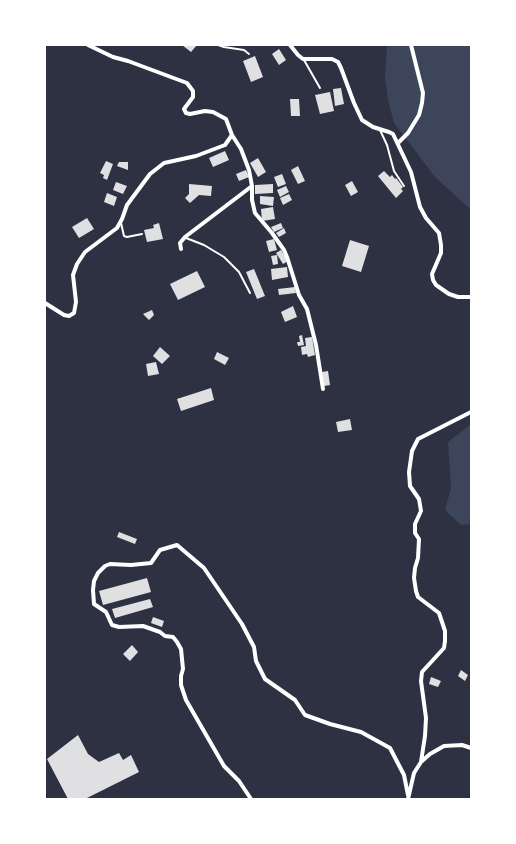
<!DOCTYPE html>
<html>
<head>
<meta charset="utf-8">
<style>
  body { margin:0 }
  #map { position:relative; width:516px; height:844px; overflow:hidden; background:#2d3142; font-family:Karla,sans-serif }
  canvas { display:block }
  .frame { position:absolute; inset:0; border:46px solid #fff; pointer-events:none }
</style>
</head>
<body>
<div id="map">
<canvas width="516" height="844"></canvas>
<div class="frame"></div>
</div>
<script>
const ctx = document.querySelector('canvas').getContext('2d');
ctx.lineJoin = 'round';
function fill(path, color) { ctx.fillStyle = color; ctx.fill(path, 'evenodd'); }
const shape = rows => new Path2D(rows.map(r => 'M' + r).join(''));
function strokePath(path, color, width, dash) { ctx.strokeStyle = color; ctx.lineWidth = width; ctx.lineCap = dash ? 'butt' : 'round'; ctx.setLineDash(dash || []); ctx.stroke(path); }
fill(shape([
  [387,45,471,45,471,210,435,177,394,123,388,100,385,77],
  [471,424,471,524,461,525,445,510,451,488,448,442]
]), '#3c4559');
fill(shape([
  [182,45,197,45,191,52],
  [279,49,286,60,279,65,272,54],
  [255,56,263,77,251,82,243,61],
  [341,88,344,104,335,106,333,89],
  [330,92,334,111,320,114,315,95],
  [290,99,299,99,300,116,291,116],
  [225,151,229,160,213,167,209,158],
  [258,158,266,172,258,177,250,163],
  [106,161,113,164,107,180,103,178,104,175,100,173],
  [119,162,128,162,128,170,117,166],
  [298,166,305,181,298,184,291,170],
  [246,170,249,177,239,181,236,174],
  [384,171,390,177,392,175,395,179,396,178,403,187,401,189,403,191,396,198,378,176],
  [282,174,286,184,278,187,274,177],
  [352,181,358,192,351,196,345,185],
  [116,182,127,186,123,194,113,190],
  [189,184,212,186,211,196,199,195,190,203,185,198,189,194],
  [273,184,273,193,255,194,255,185],
  [286,186,289,192,280,197,277,190],
  [107,193,117,197,114,206,104,202],
  [289,194,292,200,283,205,280,198],
  [260,196,274,197,273,206,260,204],
  [273,207,275,219,262,221,261,209],
  [87,218,94,229,79,238,72,227],
  [159,223,163,239,147,242,144,230,154,228,153,225],
  [281,223,283,228,274,232,271,227],
  [284,228,286,233,279,237,276,233],
  [274,239,277,250,269,252,266,241],
  [350,240,369,246,361,272,342,266],
  [281,250,288,261,283,264,276,253],
  [277,255,278,264,273,265,271,256],
  [287,267,288,277,272,280,271,269],
  [254,269,265,296,257,299,246,272],
  [197,271,205,287,178,300,170,284],
  [295,287,296,293,279,295,278,289],
  [293,306,297,317,285,322,281,312],
  [152,310,154,315,149,320,143,314],
  [302,335,304,345,298,346,297,342,300,342,299,336],
  [312,337,315,355,308,357,307,354,302,355,301,347,306,346,305,338],
  [160,347,170,356,162,364,153,356],
  [217,352,229,358,225,365,214,359],
  [156,362,159,374,148,376,146,364],
  [328,371,330,385,324,386,322,372],
  [211,388,214,400,181,411,177,399],
  [350,419,352,430,338,432,336,422],
  [119,532,137,539,135,544,117,537],
  [147,578,151,592,103,605,99,591],
  [150,599,153,607,115,618,112,609],
  [153,617,164,621,162,627,151,623],
  [132,645,138,652,130,661,123,654],
  [461,670,468,675,465,681,458,676],
  [431,677,441,681,438,687,429,684],
  [78,735,88,754,99,762,119,753,123,760,131,755,139,772,85,799,68,799,47,759]
]), '#e0e0e3');
strokePath(shape([
  [218,45,224,47,244,50,249,54],
  [304,60,320,88],
  [380,130,387,145,394,171,404,186],
  [121,223,124,236,127,237,142,234],
  [186,238,204,245,224,257,239,272,250,293]
]), '#fff', 2);
strokePath(shape([
  [290,45,298,55,303,59,332,59,338,62,341,68,354,103,362,120,373,127,389,132,393,134,411,172,420,207,426,218,439,233,441,245,441,253,432,274,433,280,436,285,449,294,458,297,471,297],
  [232,135,241,149,249,170,252,186,252,200,255,213,272,233,284,250,287,257,299,295,307,309,316,345,323,389],
  [398,143,408,133,419,115,422,103,423,93,411,45],
  [181,249,180,243,185,237,252,186],
  [45,303,64,315,69,316,74,313,76,302,73,275,77,264,85,252,117,228,122,219,127,205,150,174,164,163,196,156,225,145,232,135,226,119,213,112,205,111,190,114,186,113,184,109,193,97,193,91,187,83,128,61,113,57,88,45],
  [421,762,425,736,426,718,421,681,422,672,444,648,445,641,445,631,439,613,418,597,416,591,414,578,415,568,418,558,419,539,415,533,415,524,421,511,419,499,410,486,409,472,412,451,418,439,471,412],
  [251,799,239,781,224,766,186,700,181,685,181,676,183,669,181,649,177,642,173,637,165,636,160,632,143,626,119,627,112,625,106,612,94,604,93,590,94,581,98,573,105,566,110,564,131,565,151,563,160,550,177,545,204,568,242,624,254,647,256,661,265,679,295,700,305,715,330,724,361,732,390,748,404,775,408,795],
  [408,799,414,773,421,762,430,754,444,746,462,745,471,748]
]), '#fff', 4);
</script>
</body>
</html>
